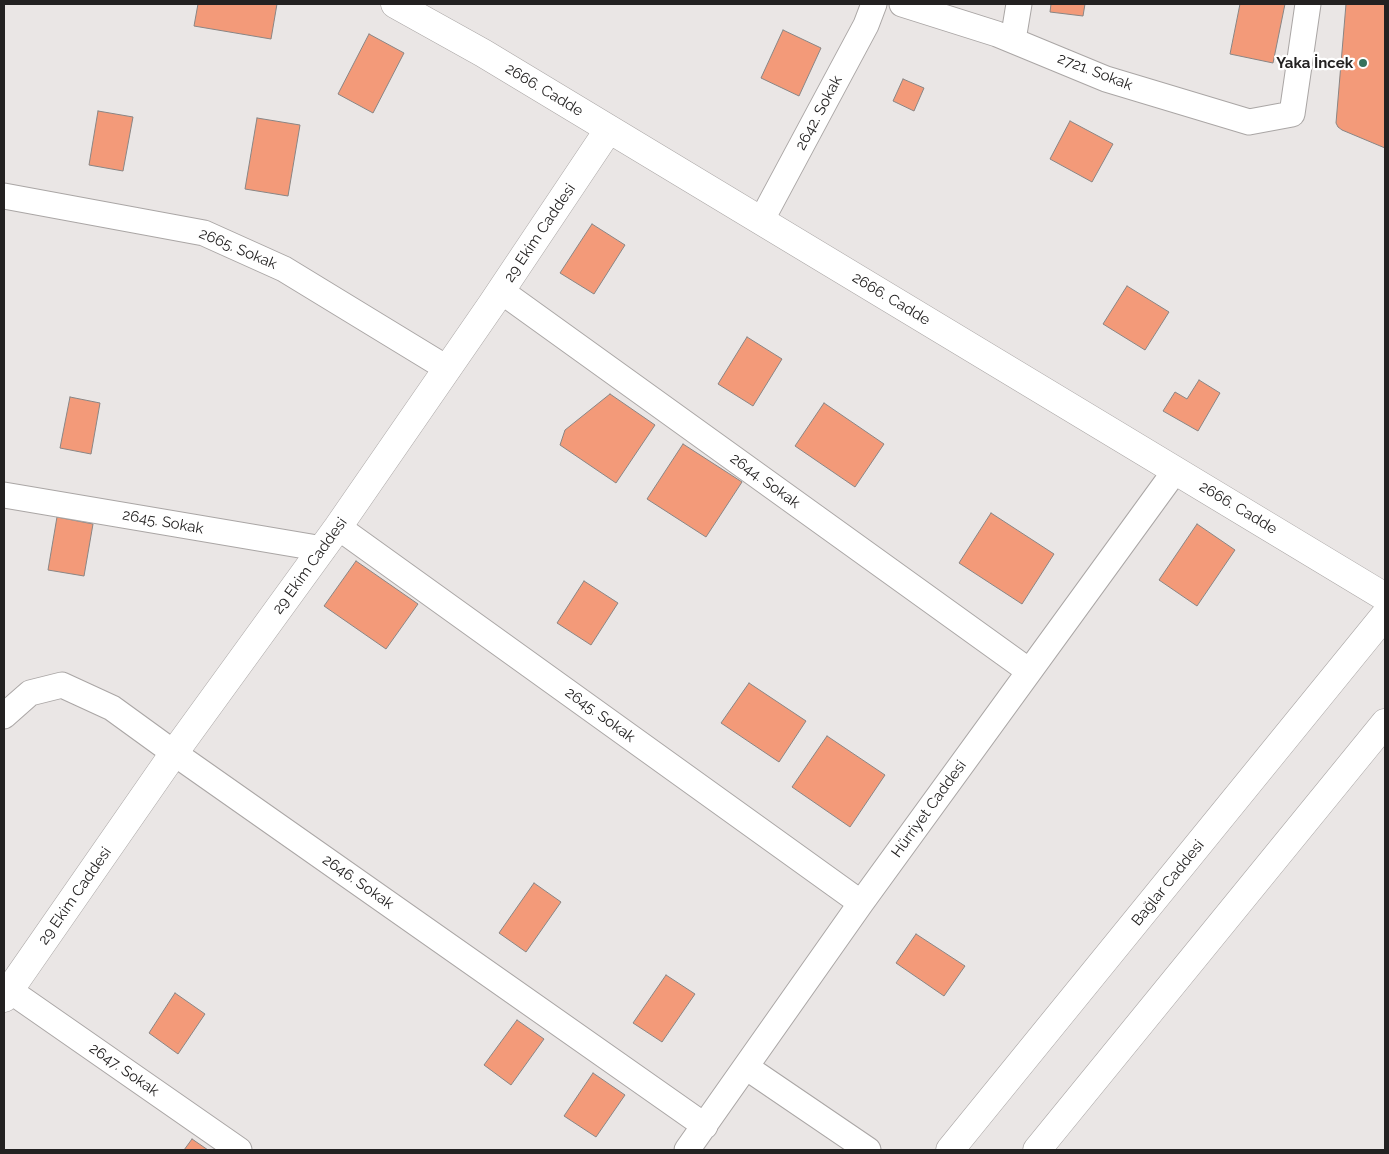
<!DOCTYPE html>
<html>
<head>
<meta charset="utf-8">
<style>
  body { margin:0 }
  #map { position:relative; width:1389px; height:1154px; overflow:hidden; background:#eae6e5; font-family:Raleway,sans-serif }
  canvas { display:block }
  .frame { position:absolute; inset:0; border:5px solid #232121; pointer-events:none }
</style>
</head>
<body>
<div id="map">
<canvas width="1389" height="1154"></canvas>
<div class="frame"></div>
</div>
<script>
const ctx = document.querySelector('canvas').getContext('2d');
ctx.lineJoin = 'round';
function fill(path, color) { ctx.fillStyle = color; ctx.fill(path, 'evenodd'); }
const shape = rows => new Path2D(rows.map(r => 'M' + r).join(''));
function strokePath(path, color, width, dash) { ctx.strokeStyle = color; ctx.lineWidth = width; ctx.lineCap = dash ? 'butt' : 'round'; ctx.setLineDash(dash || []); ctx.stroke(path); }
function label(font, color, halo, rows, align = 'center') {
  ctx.font = font + ' Raleway,sans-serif'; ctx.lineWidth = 4.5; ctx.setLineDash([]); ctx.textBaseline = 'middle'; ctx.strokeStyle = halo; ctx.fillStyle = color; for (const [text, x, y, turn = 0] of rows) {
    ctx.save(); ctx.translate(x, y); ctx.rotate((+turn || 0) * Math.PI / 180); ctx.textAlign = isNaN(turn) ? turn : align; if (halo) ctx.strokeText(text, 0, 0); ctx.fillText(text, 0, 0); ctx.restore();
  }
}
const building = shape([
  [198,4,277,4,271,39,194,26,198,4],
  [1051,4,1085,4,1083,16,1050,12,1051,4],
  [1240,4,1285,4,1273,63,1230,54,1240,4],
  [1346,4,1385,4,1385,148,1342,130,1338,127,1336,123,1346,4],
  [783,30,821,48,799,96,761,78,783,30],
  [369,34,404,53,373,113,338,94,369,34],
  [903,79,924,88,914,111,893,101,903,79],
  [98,111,133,117,123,171,89,165,98,111],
  [257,118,300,125,288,196,245,189,257,118],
  [1070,121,1113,144,1092,182,1050,159,1070,121],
  [592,224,625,245,594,294,560,273,592,224],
  [1127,286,1169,312,1145,350,1103,324,1127,286],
  [747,337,782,359,753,406,718,384,747,337],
  [1199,380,1220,393,1198,431,1163,411,1175,392,1187,399,1199,380],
  [610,394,655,425,616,483,560,445,565,430,610,394],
  [70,397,100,403,91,454,60,448,70,397],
  [824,403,884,444,855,487,795,446,824,403],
  [683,444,742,482,706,537,647,499,683,444],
  [991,513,1054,554,1022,604,959,563,991,513],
  [57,517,93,524,84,576,48,570,57,517],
  [1197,524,1235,550,1197,606,1159,580,1197,524],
  [356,561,418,604,386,649,324,606,356,561],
  [584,581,618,603,591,645,557,623,584,581],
  [749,683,806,721,779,762,721,723,749,683],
  [827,736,885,775,850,827,792,787,827,736],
  [534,883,561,902,526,952,499,933,534,883],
  [916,934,965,966,944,996,896,963,916,934],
  [666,975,695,994,662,1042,633,1023,666,975],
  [175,993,205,1014,178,1054,149,1033,175,993],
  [517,1020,544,1039,511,1085,484,1065,517,1020],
  [593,1073,625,1095,596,1137,564,1116,593,1073],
  [192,1139,208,1150,184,1150,192,1139]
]);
fill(building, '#f39a79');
strokePath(building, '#898584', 1);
const street = shape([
  [902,4,997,34,1106,79,1249,122,1292,114,1308,4],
  [1013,40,1019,4],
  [4,196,204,233,284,269,448,369],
  [761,221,866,25,874,4],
  [501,291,1029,671],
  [4,495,323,549],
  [338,527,861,903],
  [4,716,30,693,62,685,112,708,174,753,705,1126],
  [9,990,239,1150],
  [746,1067,868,1150],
  [687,1150,861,903,1175,471]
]);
const secondary = shape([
  [395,4,483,53,1385,597],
  [4,998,174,753,338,527,492,304,609,129],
  [950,1150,1385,615],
  [1037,1150,1385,723]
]);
strokePath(street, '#aaa6a5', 27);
strokePath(secondary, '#aaa6a5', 29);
strokePath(street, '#fff', 25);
strokePath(secondary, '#fff', 28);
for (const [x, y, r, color] of [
  [1363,63,5,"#35725c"]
]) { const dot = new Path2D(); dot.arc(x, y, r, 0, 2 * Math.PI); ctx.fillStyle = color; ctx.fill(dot); strokePath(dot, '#fff', 2); }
label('bold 15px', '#232121', '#fff', [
  ["Yaka İncek",1353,63]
], 'right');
label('15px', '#232121', '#fff', [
  ["2721. Sokak",1095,72,21],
  ["2666. Cadde",544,90,31],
  ["2642. Sokak",819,113,-62],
  ["29 Ekim Caddesi",540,233,-56],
  ["2665. Sokak",238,249,23],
  ["2666. Cadde",891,299,31],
  ["2644. Sokak",765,481,36],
  ["2666. Cadde",1238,508,31],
  ["2645. Sokak",163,522,10],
  ["29 Ekim Caddesi",310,566,-54],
  ["2645. Sokak",600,715,36],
  ["Hürriyet Caddesi",929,809,-54],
  ["2646. Sokak",358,882,35],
  ["Bağlar Caddesi",1168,883,-51],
  ["29 Ekim Caddesi",75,896,-55],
  ["2647. Sokak",124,1070,35]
]);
</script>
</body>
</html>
